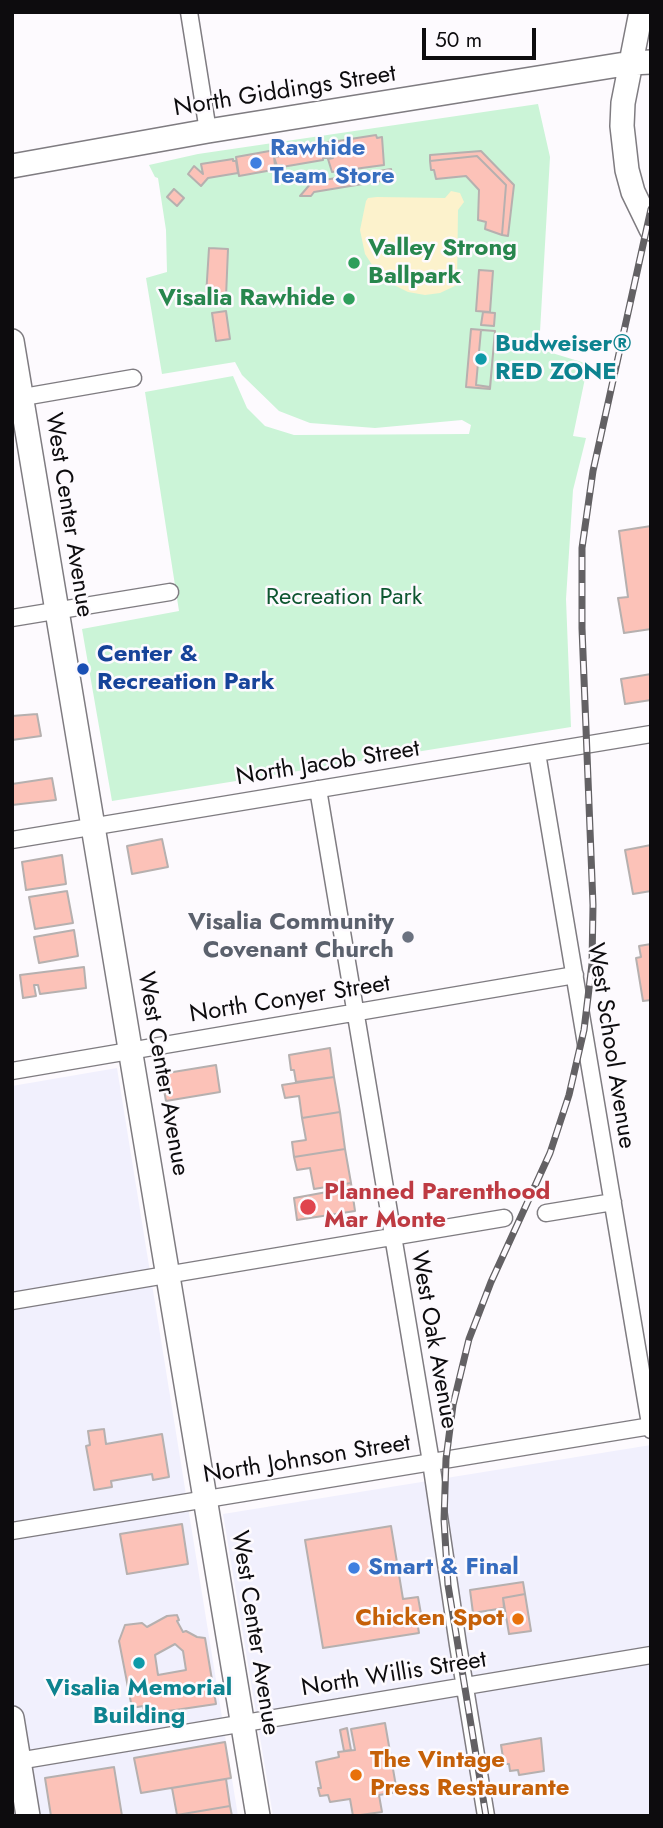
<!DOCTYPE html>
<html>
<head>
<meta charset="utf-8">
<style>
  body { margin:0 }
  #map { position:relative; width:663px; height:1828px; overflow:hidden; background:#fdfafe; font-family:Jost,sans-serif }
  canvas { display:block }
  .frame { position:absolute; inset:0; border:14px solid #0d0c0e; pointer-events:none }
  .scale { position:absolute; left:422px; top:28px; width:114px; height:32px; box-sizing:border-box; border:4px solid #0d0c0e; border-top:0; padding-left:9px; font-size:21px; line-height:24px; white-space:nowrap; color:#0d0c0e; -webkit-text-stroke:5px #fdfafe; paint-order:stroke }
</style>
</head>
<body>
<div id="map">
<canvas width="663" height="1828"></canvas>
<div class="frame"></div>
<div class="scale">50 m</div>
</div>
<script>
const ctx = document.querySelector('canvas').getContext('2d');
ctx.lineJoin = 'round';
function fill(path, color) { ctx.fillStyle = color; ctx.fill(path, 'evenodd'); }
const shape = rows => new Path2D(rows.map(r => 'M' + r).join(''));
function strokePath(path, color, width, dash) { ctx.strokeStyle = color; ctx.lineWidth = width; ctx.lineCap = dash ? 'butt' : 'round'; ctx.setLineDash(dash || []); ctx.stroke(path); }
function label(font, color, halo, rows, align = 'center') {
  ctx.font = font + ' Jost,sans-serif'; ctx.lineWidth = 5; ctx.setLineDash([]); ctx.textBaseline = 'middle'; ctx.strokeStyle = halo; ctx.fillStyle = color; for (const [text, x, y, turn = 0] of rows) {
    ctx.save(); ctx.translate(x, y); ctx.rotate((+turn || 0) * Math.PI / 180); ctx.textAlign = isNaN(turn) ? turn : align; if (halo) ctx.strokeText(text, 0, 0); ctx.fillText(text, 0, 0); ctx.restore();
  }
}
fill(shape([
  [117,1068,238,1816,12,1816,12,1086],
  [651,1445,651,1816,273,1816,223,1514]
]), '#f1f0fd');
fill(shape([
  [538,104,550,157,539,349,588,364,573,436,586,438,573,490,566,599,571,727,112,801,82,629,179,611,145,392,233,376,247,408,265,426,294,435,469,434,471,425,462,420,375,428,310,423,279,411,242,375,235,362,162,374,146,278,167,272,166,230,158,178,155,177,149,165,198,154]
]), '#cbf4d7');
fill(shape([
  [451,191,460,193,464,202,458,210,457,285,440,293,425,295,408,292,390,283,376,271,365,254,360,230,366,201,368,198,377,197,445,198]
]), '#fcf2cc');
const building = shape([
  [376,135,377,138,382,137,384,165,332,172,328,159,333,158,332,153,326,149,325,143,376,135],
  [320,146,321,151,329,149,333,158,323,158,323,160,282,167,282,165,275,166,274,157,280,156,280,152,320,146],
  [275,150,276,157,274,157,278,169,239,176,236,157,275,150],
  [481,151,514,185,508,236,502,235,506,185,477,156,430,161,430,155,481,151],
  [477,156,506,185,502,235,485,229,486,222,478,220,479,190,466,176,436,179,434,170,431,170,430,161,477,156],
  [233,159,233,161,236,161,238,173,208,178,201,186,188,174,194,166,203,174,201,164,233,159],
  [391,169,393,179,314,192,311,196,300,196,312,182,391,169],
  [174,189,184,198,177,206,167,197,174,189],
  [209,248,228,249,226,297,206,296,209,248],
  [479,270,493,271,490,312,476,311,479,270],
  [226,311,230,339,216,341,212,313,226,311],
  [483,312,495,313,494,326,481,325,483,312],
  [471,329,495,331,490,389,466,387,471,329],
  [481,330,495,331,490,387,476,385,481,330],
  [651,526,651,629,624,633,618,598,628,597,619,531,651,526],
  [651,674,651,700,625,704,621,679,651,674],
  [37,714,41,736,12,740,12,716,37,714],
  [52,778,56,800,12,805,12,784,52,778],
  [162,839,168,867,132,874,127,846,162,839],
  [651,845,651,891,633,894,625,850,651,845],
  [62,855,66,884,26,890,22,862,62,855],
  [67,891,73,923,35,929,29,897,67,891],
  [74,930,78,956,39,963,34,937,74,930],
  [651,944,651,1000,643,1001,636,958,641,957,639,946,651,944],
  [84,967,86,988,40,994,38,985,34,985,36,996,23,998,20,975,84,967],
  [330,1048,334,1077,296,1082,294,1070,291,1070,289,1055,330,1048],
  [216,1065,220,1092,166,1101,161,1074,216,1065],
  [334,1077,340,1112,302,1118,299,1096,285,1098,282,1085,334,1077],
  [340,1112,345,1149,294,1157,292,1142,306,1140,302,1118,340,1112],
  [345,1149,351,1183,314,1189,310,1168,297,1170,294,1157,345,1149],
  [351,1183,355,1211,297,1220,294,1198,327,1192,326,1187,351,1183],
  [104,1429,106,1444,162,1434,169,1477,153,1480,152,1474,111,1481,112,1487,94,1490,86,1446,90,1445,88,1431,104,1429],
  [182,1524,188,1564,127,1574,120,1534,182,1524],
  [391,1526,403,1599,418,1597,421,1614,416,1615,419,1633,323,1648,305,1540,391,1526],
  [523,1582,525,1594,503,1598,504,1608,473,1613,470,1590,523,1582],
  [525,1594,531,1631,509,1634,503,1598,525,1594],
  [177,1615,179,1620,177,1621,183,1632,186,1631,197,1637,205,1638,216,1704,155,1713,156,1715,145,1717,143,1706,132,1708,119,1641,125,1625,142,1623,147,1627,167,1616,177,1615],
  [175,1644,183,1651,186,1670,158,1675,155,1655,175,1644],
  [385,1723,397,1792,379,1795,382,1812,353,1816,350,1799,330,1802,328,1795,320,1796,318,1788,321,1788,316,1762,339,1757,338,1752,355,1750,351,1729,385,1723],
  [347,1728,351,1750,344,1751,340,1730,347,1728],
  [541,1738,544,1771,519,1775,518,1770,510,1771,509,1764,504,1764,501,1745,541,1738],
  [225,1742,231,1778,141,1793,134,1758,225,1742],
  [114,1767,122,1816,51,1816,45,1778,114,1767],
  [226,1779,230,1806,177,1815,172,1788,226,1779],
  [230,1806,232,1816,175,1816,177,1815,230,1806]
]);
fill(building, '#fcc2b8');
strokePath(building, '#b6b0af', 2);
const street = shape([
  [189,12,208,131],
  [12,399,133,378],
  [12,618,170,592],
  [537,753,651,1430],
  [318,789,431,1462,458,1645,486,1816],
  [12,840,651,734],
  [12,1071,575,975],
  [546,1213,613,1202],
  [12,1301,504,1218],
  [12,1531,651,1426],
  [12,1762,651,1655]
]);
const secondary = shape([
  [641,12,623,103,622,126,627,170,633,192,651,229],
  [12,166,208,131,631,63,651,62],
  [12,341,258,1816],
  [12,1718,28,1816]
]);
strokePath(street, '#7f7c81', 19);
strokePath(secondary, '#7f7c81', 26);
strokePath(street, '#fff', 16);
strokePath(secondary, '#fff', 23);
const rail = shape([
  [486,1816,448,1585,444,1520,446,1459,453,1405,469,1339,491,1282,550,1153,569,1095,584,1030,592,964,593,905,582,628,582,548,593,471,651,209]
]);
strokePath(rail, '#636164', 7);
strokePath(rail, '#fdfafe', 4.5, [13]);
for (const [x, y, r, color] of [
  [256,163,7,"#3f7fe0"],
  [354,263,7,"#2e9e5b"],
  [349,299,7,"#2e9e5b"],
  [481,359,7,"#0f9aa8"],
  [83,669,7,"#1a4fb4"],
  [408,937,7,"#6b7280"],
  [308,1207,9,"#e0444e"],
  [354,1568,7,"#3f7fe0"],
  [518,1619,7,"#e8710a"],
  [139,1663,7,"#0f9aa8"],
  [356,1775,7,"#e8710a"]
]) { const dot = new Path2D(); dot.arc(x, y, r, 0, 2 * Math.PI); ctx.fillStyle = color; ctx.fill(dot); strokePath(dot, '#fdfafe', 2.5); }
label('24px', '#0d0c0e', '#fdfafe', [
  ["North Giddings Street",285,92,-9],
  ["West Center Avenue",68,515,81],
  ["North Jacob Street",328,764,-9],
  ["North Conyer Street",290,1000,-9],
  ["West School Avenue",610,1046,81],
  ["West Center Avenue",162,1074,80],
  ["West Oak Avenue",433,1340,80],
  ["North Johnson Street",307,1460,-9],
  ["West Center Avenue",254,1633,81],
  ["North Willis Street",394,1675,-9]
]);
label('bold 24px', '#366cbe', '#fdfafe', [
  ["Rawhide",270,149],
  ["Team Store",270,177],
  ["Smart & Final",368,1568]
], 'left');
label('bold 24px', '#27864d', '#fdfafe', [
  ["Valley Strong",368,249],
  ["Ballpark",368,277],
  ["Visalia Rawhide",335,299,"right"]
], 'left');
label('bold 24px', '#0d838f', '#fdfafe', [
  ["Budweiser®",495,345],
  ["RED ZONE",495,373],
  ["Visalia Memorial",139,1689,"center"],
  ["Building",139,1717,"center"]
], 'left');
label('24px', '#0e5630', '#fdfafe', [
  ["Recreation Park",344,598]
]);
label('bold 24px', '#164399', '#fdfafe', [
  ["Center &",97,655],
  ["Recreation Park",97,683]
], 'left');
label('bold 24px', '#5b616d', '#fdfafe', [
  ["Visalia Community",394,923],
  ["Covenant Church",394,951]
], 'right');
label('bold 24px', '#be3a42', '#fdfafe', [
  ["Planned Parenthood",324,1193],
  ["Mar Monte",324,1221]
], 'left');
label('bold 24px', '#c56008', '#fdfafe', [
  ["Chicken Spot",504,1619],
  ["The Vintage",370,1761,"left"],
  ["Press Restaurante",370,1789,"left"]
], 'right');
</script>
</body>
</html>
